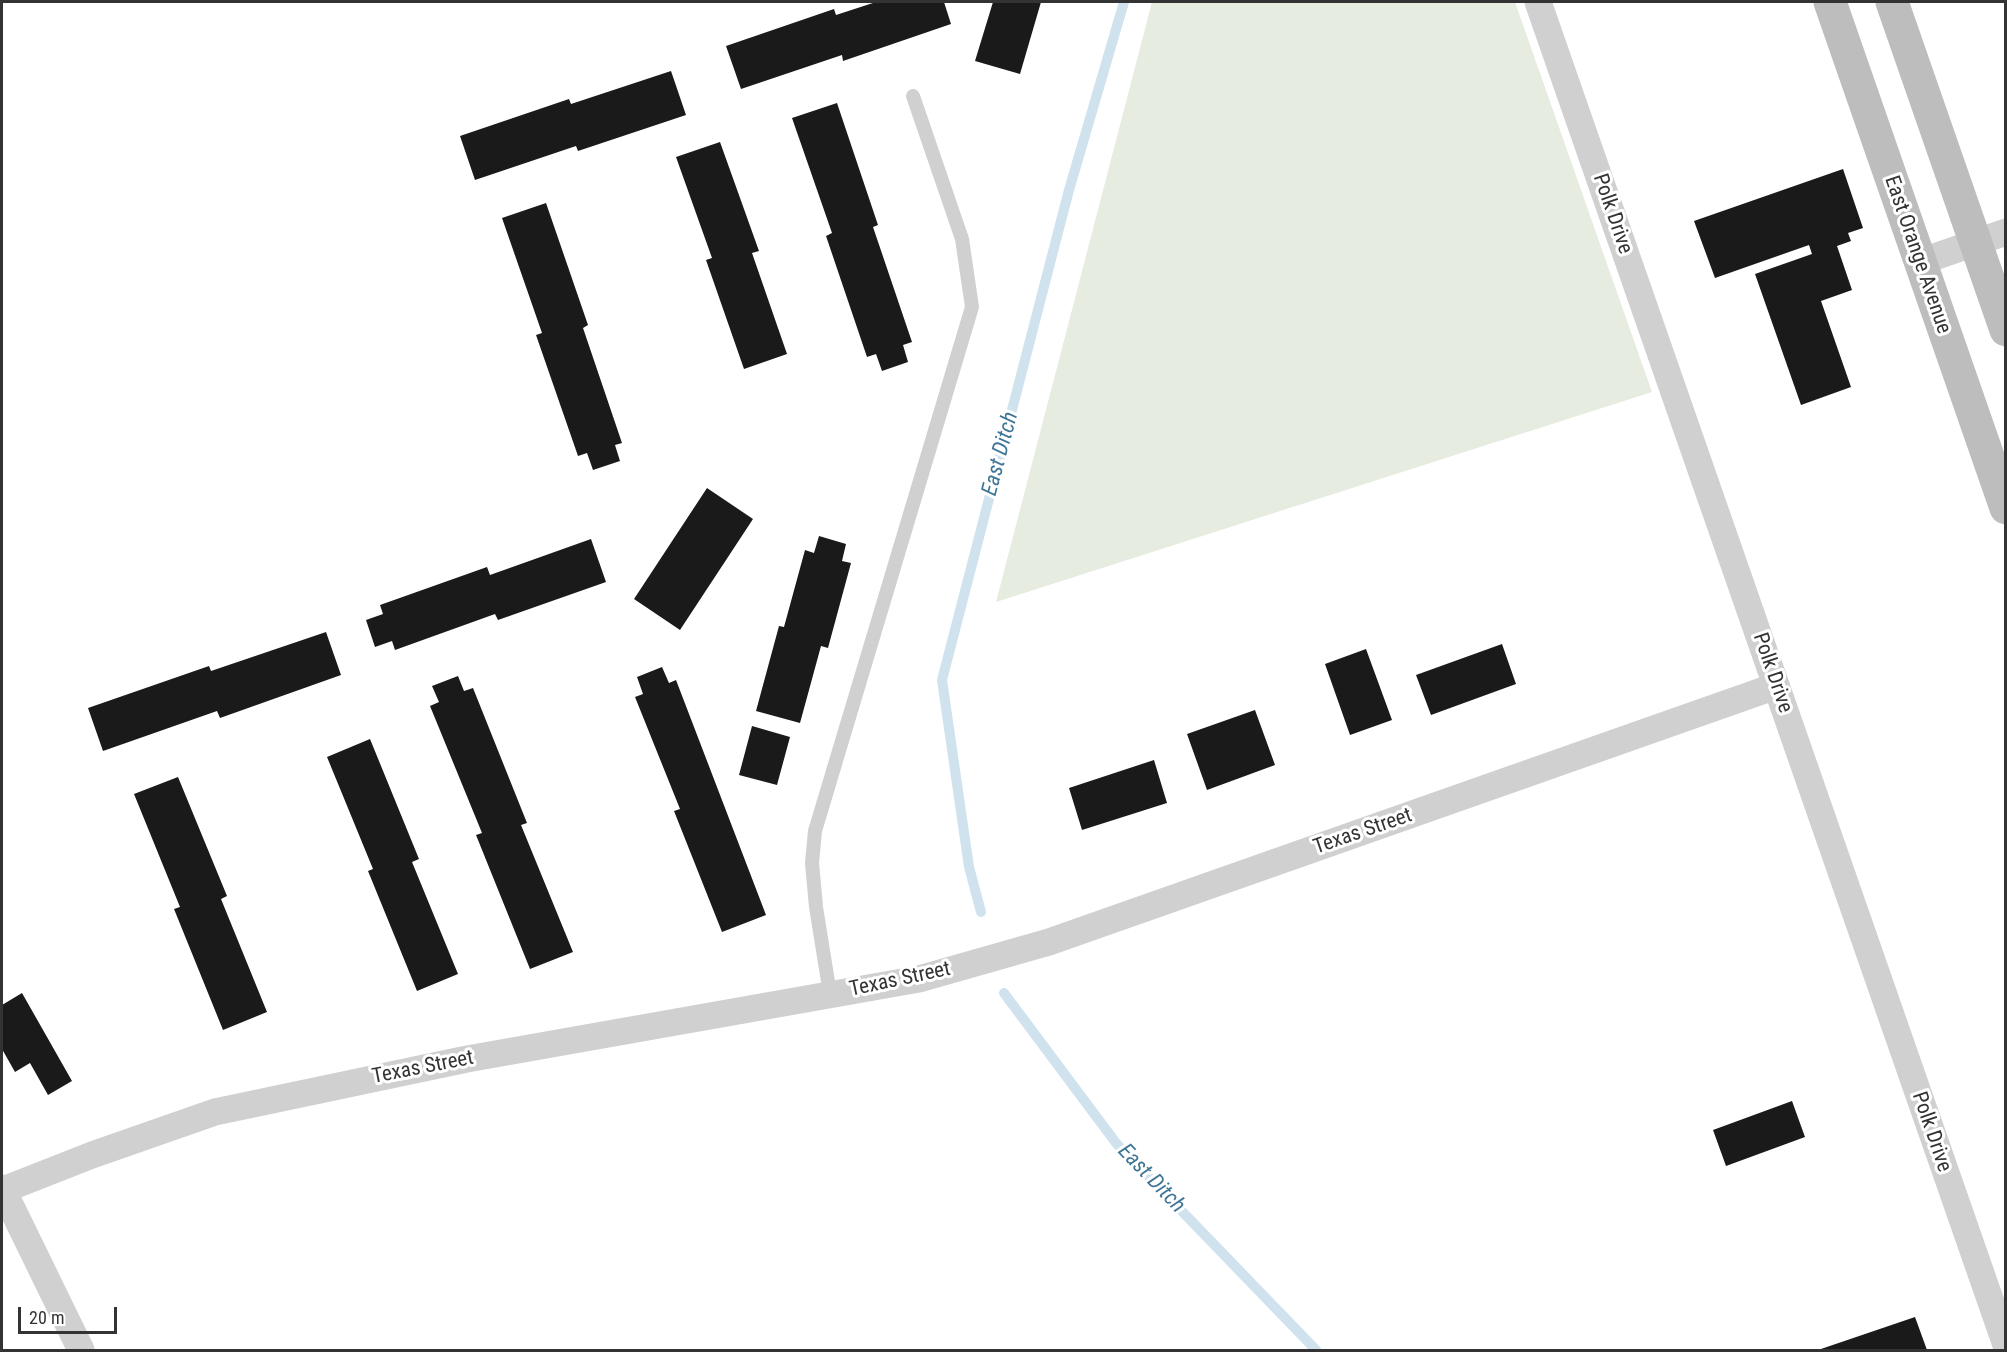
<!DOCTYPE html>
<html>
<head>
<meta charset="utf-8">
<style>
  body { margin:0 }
  #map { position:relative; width:2007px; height:1352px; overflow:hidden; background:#fff; font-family:"Roboto Condensed",sans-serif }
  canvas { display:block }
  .frame { position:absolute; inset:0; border:3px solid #333; pointer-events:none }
  .scale { position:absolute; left:18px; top:1307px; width:99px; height:27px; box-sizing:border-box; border:3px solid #333; border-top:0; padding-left:8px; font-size:18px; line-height:21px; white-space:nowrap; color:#333; -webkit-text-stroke:4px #fff; paint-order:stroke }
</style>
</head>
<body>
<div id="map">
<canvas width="2007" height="1352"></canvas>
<div class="frame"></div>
<div class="scale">20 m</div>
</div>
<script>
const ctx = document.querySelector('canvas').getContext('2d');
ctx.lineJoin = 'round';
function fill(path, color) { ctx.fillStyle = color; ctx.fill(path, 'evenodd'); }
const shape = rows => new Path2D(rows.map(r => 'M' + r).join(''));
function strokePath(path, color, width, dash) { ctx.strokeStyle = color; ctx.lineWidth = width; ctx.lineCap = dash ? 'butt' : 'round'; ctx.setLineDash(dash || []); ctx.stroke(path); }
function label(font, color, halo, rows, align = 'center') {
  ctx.font = font + ' "Roboto Condensed",sans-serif'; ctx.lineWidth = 6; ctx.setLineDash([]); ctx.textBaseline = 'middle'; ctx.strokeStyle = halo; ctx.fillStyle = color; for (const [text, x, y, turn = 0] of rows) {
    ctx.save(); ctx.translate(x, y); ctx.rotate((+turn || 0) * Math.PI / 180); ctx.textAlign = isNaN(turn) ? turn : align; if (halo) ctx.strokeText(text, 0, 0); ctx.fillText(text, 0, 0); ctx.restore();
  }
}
fill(shape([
  [1152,2,1515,2,1652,392,996,602]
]), '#e6ecdf');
strokePath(shape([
  [981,912,969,867,942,680,1069,190,1124,2],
  [1004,993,1116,1143,1316,1350]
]), '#cfe2ee', 10);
fill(shape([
  [876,2,944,2,951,24,843,61,842,55,741,89,726,46,834,9,836,15],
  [993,2,1041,2,1020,74,975,61],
  [671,71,686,115,578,151,576,146,475,180,460,136,569,99,571,104],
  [837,103,878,225,873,227,912,342,903,345,908,362,882,371,876,354,867,357,826,236,832,233,792,118],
  [720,142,759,251,752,253,787,354,744,369,706,260,712,258,676,157],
  [1843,169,1863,228,1848,233,1851,241,1837,246,1852,290,1821,301,1851,387,1801,405,1755,274,1812,254,1809,245,1715,278,1694,221],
  [546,203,588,325,583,328,622,443,615,445,620,461,593,470,587,453,578,456,536,335,542,333,502,218],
  [707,488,753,519,680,630,634,599],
  [819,536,846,544,842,561,851,563,828,648,821,646,800,723,756,711,779,626,784,627,805,550,814,553],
  [591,539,606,582,498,620,495,614,395,650,392,641,375,647,366,620,383,614,380,605,487,567,490,575],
  [326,632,341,675,220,718,217,711,103,751,88,708,209,666,211,671],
  [1502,644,1516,684,1431,715,1416,675],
  [1366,649,1392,720,1350,735,1325,664],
  [662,667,669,683,676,680,766,915,722,932,674,811,680,809,635,697,643,694,637,677],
  [458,676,464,691,473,688,527,823,521,825,573,952,530,969,476,835,482,833,430,706,439,702,432,686],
  [1255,710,1275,765,1207,790,1187,734],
  [752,726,790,737,777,785,739,775],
  [370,739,419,859,412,862,458,974,417,991,368,871,373,869,327,757],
  [1154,760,1167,803,1082,830,1069,788],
  [178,777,227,896,221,899,267,1012,223,1030,174,909,180,907,134,794],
  [22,993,72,1081,48,1095,30,1063,15,1072,2,1049,2,1005],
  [1792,1101,1805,1137,1726,1166,1713,1130],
  [1915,1317,1927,1350,1818,1350]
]), '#1a1a1a');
strokePath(shape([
  [830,994,816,907,812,863,815,831,972,307,962,239,913,96]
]), '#d0d0d0', 14);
strokePath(shape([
  [1538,2,2006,1345],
  [1920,262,2006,232],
  [2,1188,81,1350],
  [3,1190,92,1155,215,1112,467,1059,919,979,1049,942,1776,686]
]), '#d0d0d0', 27);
strokePath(shape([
  [1830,2,2006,508],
  [1892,2,2006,330]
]), '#bdbdbd', 33);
label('21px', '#333', '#fff', [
  ["Polk Drive",1612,214,71],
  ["East Orange Avenue",1917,255,71],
  ["Polk Drive",1772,673,71],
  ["Texas Street",1363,832,-19],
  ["Texas Street",900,980,-12],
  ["Texas Street",423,1068,-11],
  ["Polk Drive",1931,1132,71]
]);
label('italic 22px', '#3f7597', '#fff', [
  ["East Ditch",1001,454,-75],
  ["East Ditch",1151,1179,46]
]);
</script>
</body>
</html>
